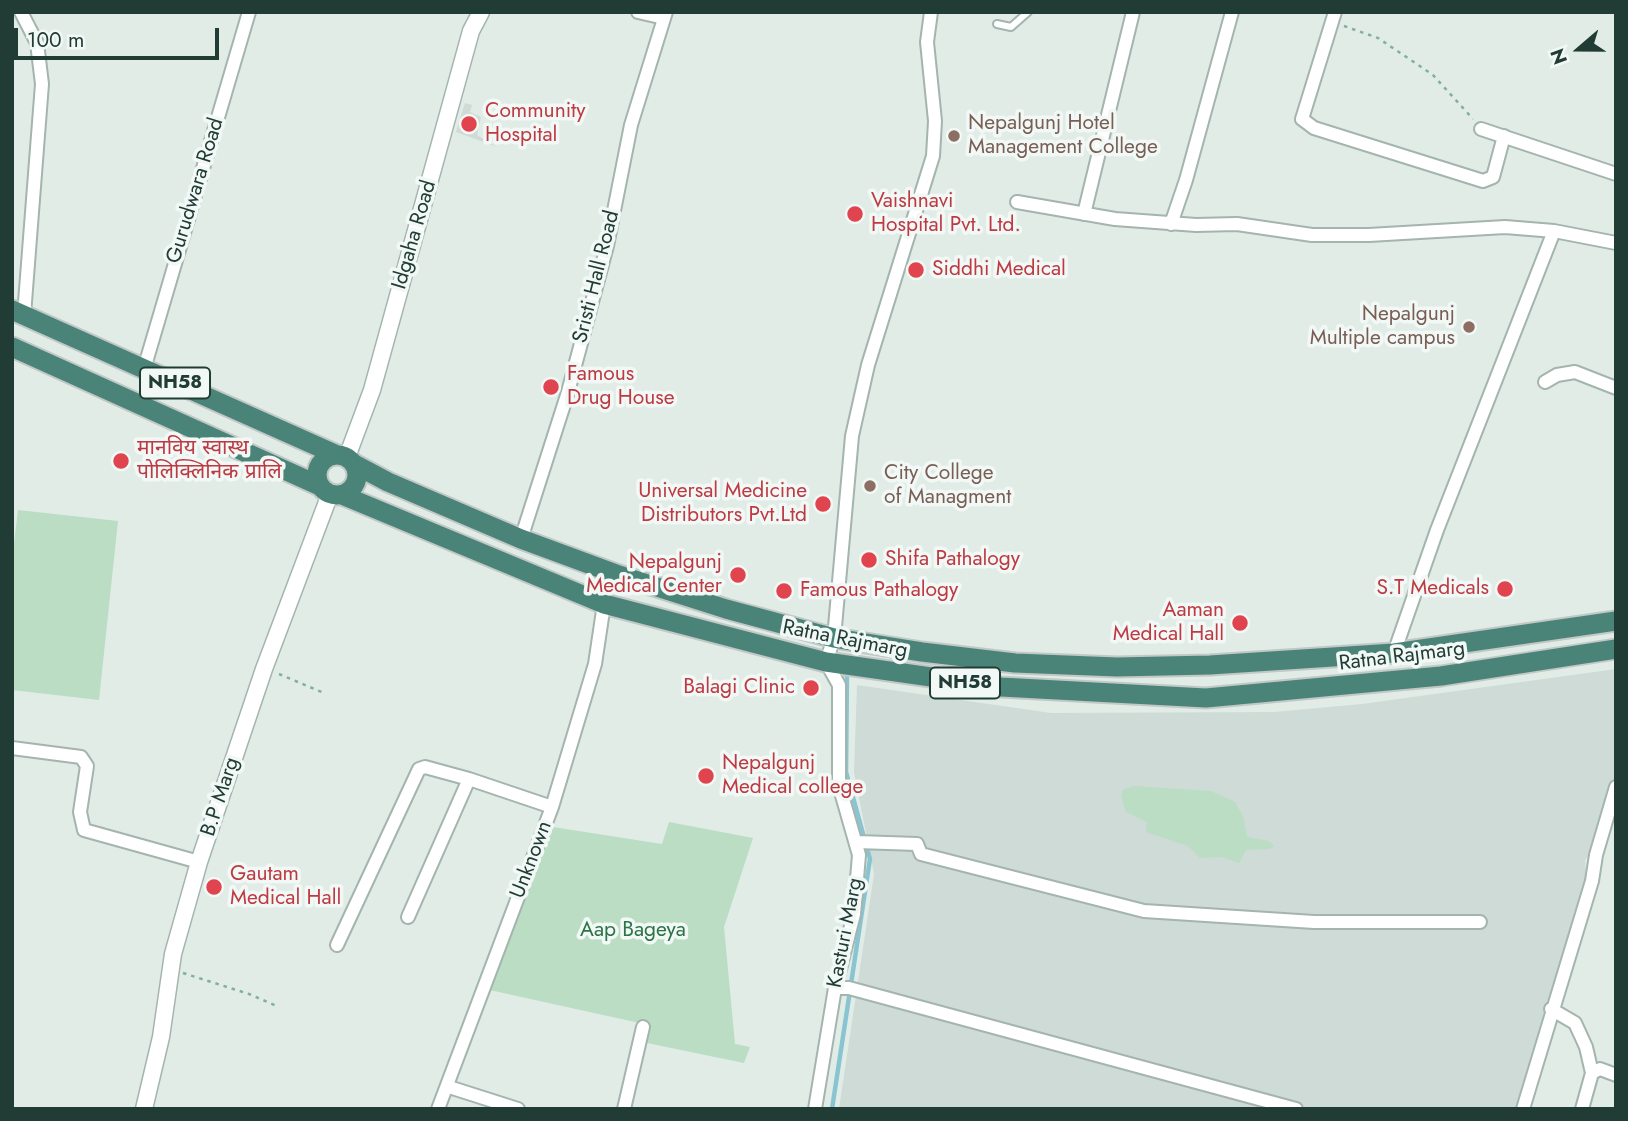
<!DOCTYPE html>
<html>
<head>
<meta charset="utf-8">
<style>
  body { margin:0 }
  #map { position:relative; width:1628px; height:1121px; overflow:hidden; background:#e1ece7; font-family:Jost,sans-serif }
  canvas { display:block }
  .frame { position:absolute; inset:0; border:14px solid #213c35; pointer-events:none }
  .north { position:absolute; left:1544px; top:14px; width:70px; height:70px; -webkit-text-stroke:5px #f1f8f5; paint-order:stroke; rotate:250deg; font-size:19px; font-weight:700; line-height:28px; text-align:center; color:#213c35 }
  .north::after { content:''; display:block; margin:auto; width:24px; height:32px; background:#213c35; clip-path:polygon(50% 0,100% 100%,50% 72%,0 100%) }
  .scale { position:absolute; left:14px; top:28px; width:205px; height:32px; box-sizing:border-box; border:4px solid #213c35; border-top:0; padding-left:9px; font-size:21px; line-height:24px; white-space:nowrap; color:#213c35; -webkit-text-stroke:5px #f1f8f5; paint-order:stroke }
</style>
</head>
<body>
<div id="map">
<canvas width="1628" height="1121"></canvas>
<div class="frame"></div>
<div class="north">N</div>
<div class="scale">100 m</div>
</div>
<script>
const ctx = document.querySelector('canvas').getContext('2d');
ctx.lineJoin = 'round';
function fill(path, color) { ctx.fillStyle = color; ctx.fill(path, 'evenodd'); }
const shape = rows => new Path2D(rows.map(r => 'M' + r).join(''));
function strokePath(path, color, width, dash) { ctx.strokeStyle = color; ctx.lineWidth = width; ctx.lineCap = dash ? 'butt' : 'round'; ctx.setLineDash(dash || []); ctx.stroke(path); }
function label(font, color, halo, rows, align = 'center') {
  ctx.font = font + ' Jost,"Noto Sans Devanagari",sans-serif'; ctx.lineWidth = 7; ctx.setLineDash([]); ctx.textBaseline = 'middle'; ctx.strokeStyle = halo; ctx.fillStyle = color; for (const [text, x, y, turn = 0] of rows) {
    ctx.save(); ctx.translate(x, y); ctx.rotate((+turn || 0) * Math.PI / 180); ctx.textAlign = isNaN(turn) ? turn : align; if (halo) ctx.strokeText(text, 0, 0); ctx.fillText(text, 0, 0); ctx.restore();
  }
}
fill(shape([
  [465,103,472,105,470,112,481,117,477,135,497,147,456,132],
  [1616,669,1616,771,1594,849,1585,860,1586,876,1515,1109,839,1109,874,874,854,772,857,685,1051,713,1274,712,1362,704]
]), '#cfdbd6');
fill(shape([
  [18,510,118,521,99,700,12,690,12,561],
  [1133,786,1211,791,1235,802,1243,816,1247,837,1269,841,1274,846,1270,849,1246,850,1239,863,1222,857,1200,858,1188,846,1146,832,1147,822,1126,812,1121,796,1123,790],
  [669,822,753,838,724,927,735,1044,750,1047,744,1063,642,1042,644,1024,485,989,553,827,662,844]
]), '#baddc4');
strokePath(shape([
  [832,1109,870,859,846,772,847,671]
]), '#89c4d1', 4.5);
const service = shape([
  [997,24,1011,27,1028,12]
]);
const minor = shape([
  [21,12,37,43,42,84,24,315],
  [638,12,664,18],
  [1335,12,1302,119,1314,128,1483,181,1493,177,1504,136],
  [1481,129,1616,174],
  [1017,202,1115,219,1196,225,1237,224,1312,235,1369,235,1505,227,1554,231,1616,243],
  [1084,214,1133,12],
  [1171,224,1186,180,1232,12],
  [144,369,249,12],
  [1545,382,1557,375,1575,372,1616,388],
  [521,539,568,392,607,246,631,125,666,12],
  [1394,653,1437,530,1554,231],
  [12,748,81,757,87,766,80,812,84,830,199,862],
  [857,842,917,844,921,854,1144,911,1314,922,1480,922],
  [408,917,469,779,552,807],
  [337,945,419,769,425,767,469,779],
  [835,988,849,988,1296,1109],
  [1551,1009,1575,1023,1586,1047,1592,1073,1582,1109],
  [1592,1073,1600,1069,1616,1075],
  [449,1087,518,1109],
  [438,1109,552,807,595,664,604,604],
  [624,1109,643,1027],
  [815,1109,835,988,854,914,859,855,839,785,839,685,826,662,834,638,852,436,868,365,933,156,935,121,927,42,931,12],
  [1523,1109,1592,881,1596,855,1616,787]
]);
const tertiary = shape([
  [347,457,372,390,471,31,481,12],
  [144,1109,161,1037,173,954,199,862,264,669,330,494]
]);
const trunk = shape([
  [12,310,337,455],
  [12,347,320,486],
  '317 475a20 20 0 1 1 40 0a20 20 0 1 1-40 0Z',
  [354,464,388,482,521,539,616,574,726,609,834,638,922,652,1015,663,1117,667,1210,665,1394,653,1616,621],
  [342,495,604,604,826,662,1001,687,1206,698,1441,676,1616,649]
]);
strokePath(service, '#a4b4ae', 10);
strokePath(minor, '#a4b4ae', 16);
strokePath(tertiary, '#a4b4ae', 19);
strokePath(trunk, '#c1c8c6', 23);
strokePath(shape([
  [1344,26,1378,38,1433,75,1473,119],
  [279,674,324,693],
  [183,973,249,994,279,1007]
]), '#81afa1', 2.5, [3.5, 5]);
strokePath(service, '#fff', 6);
strokePath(minor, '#fff', 12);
strokePath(tertiary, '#fff', 16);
strokePath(trunk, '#4a8478', 19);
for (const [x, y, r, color] of [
  [469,124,9,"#e0444e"],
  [954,136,7,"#8d6e63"],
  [855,214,9,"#e0444e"],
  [916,270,9,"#e0444e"],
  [1469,327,7,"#8d6e63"],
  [551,387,9,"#e0444e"],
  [121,461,9,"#e0444e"],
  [870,486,7,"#8d6e63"],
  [823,504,9,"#e0444e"],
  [869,560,9,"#e0444e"],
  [738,575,9,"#e0444e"],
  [1505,589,9,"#e0444e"],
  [784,591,9,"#e0444e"],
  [1240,623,9,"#e0444e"],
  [811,688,9,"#e0444e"],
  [706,776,9,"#e0444e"],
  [214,887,9,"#e0444e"]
]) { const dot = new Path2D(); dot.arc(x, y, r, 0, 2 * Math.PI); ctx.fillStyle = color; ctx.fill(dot); strokePath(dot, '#f1f8f5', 2.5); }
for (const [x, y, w] of [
  [175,383,70],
  [965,683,70]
]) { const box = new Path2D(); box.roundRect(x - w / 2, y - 15.5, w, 31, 5); ctx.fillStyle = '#f1f8f5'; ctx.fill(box); strokePath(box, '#213c35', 2); }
label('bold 19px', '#213c35', null, [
  ["NH58",175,383],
  ["NH58",965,683]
]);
label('21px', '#be3a42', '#f1f8f5', [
  ["Community",485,112],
  ["Hospital",485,136],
  ["Vaishnavi",871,202],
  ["Hospital Pvt. Ltd.",871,226],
  ["Siddhi Medical",932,270],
  ["Famous",567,375],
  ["Drug House",567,399],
  ["मानविय स्वास्थ",137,449],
  ["पोलिक्लिनिक प्रालि",137,473],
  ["Universal Medicine",807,492,"right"],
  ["Distributors Pvt.Ltd",807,516,"right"],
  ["Shifa Pathalogy",885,560],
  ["Nepalgunj",722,563,"right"],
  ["Medical Center",722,587,"right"],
  ["S.T Medicals",1489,589,"right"],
  ["Famous Pathalogy",800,591],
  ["Aaman",1224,611,"right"],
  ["Medical Hall",1224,635,"right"],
  ["Balagi Clinic",795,688,"right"],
  ["Nepalgunj",722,764],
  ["Medical college",722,788],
  ["Gautam",230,875],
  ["Medical Hall",230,899]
], 'left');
label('21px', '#785e54', '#f1f8f5', [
  ["Nepalgunj Hotel",968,124],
  ["Management College",968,148],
  ["Nepalgunj",1455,315,"right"],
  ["Multiple campus",1455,339,"right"],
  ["City College",884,474],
  ["of Managment",884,498]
], 'left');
label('21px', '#213c35', '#f1f8f5', [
  ["Gurudwara Road",196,191,-73],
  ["Idgaha Road",415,235,-74],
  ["Sristi Hall Road",597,277,-76],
  ["Ratna Rajmarg",845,640,11],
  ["Ratna Rajmarg",1402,657,-7],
  ["B.P Marg",221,797,-72],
  ["Unknown",532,860,-69],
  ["Kasturi Marg",846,933,-79]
]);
label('21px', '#2c7348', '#f1f8f5', [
  ["Aap Bageya",633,931]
]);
</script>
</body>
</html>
